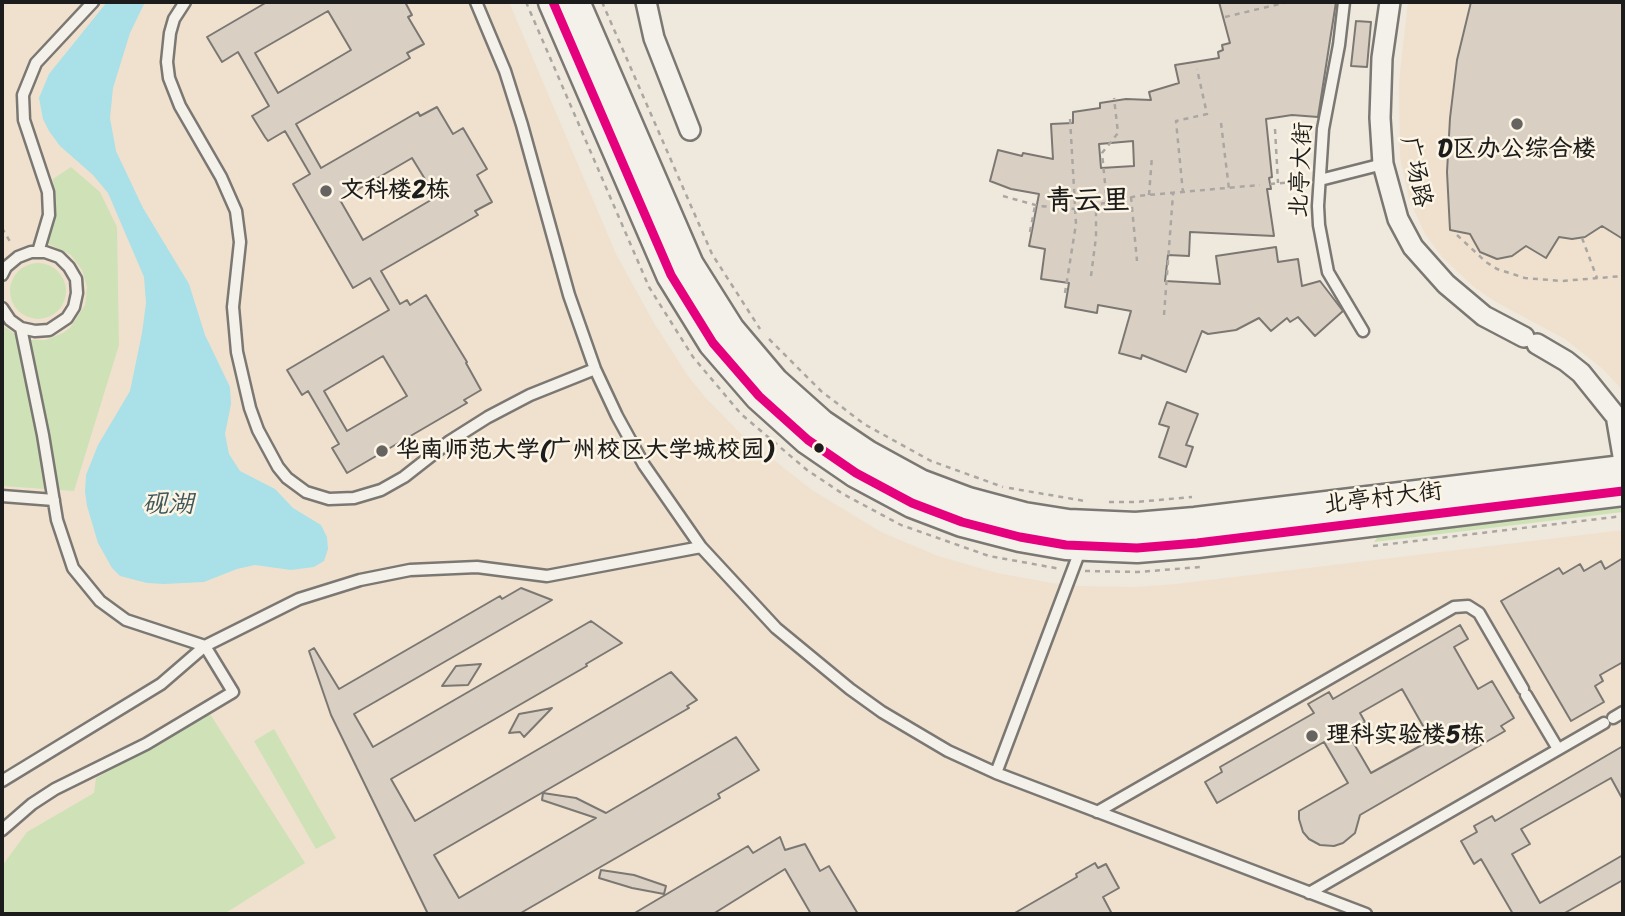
<!DOCTYPE html>
<html>
<head>
<meta charset="utf-8">
<style>
  body { margin:0 }
  #map { position:relative; width:1625px; height:916px; overflow:hidden; background:#efe8dd; font-family:Sriracha,sans-serif }
  canvas { display:block }
  .frame { position:absolute; inset:0; border:4px solid #1c1c1c; pointer-events:none }
</style>
</head>
<body>
<div id="map">
<canvas width="1625" height="916"></canvas>
<div class="frame"></div>
</div>
<script>
const ctx = document.querySelector('canvas').getContext('2d');
ctx.lineJoin = 'round';
function fill(path, color) { ctx.fillStyle = color; ctx.fill(path, 'evenodd'); }
const shape = rows => new Path2D(rows.map(r => 'M' + r).join(''));
function strokePath(path, color, width, dash) { ctx.strokeStyle = color; ctx.lineWidth = width; ctx.lineCap = dash ? 'butt' : 'round'; ctx.setLineDash(dash || []); ctx.stroke(path); }
function label(font, color, halo, rows, align = 'center') {
  ctx.font = font + ' Sriracha,"LXGW WenKai TC",sans-serif'; ctx.lineWidth = 5; ctx.setLineDash([]); ctx.textBaseline = 'middle'; ctx.strokeStyle = halo; ctx.fillStyle = color; for (const [text, x, y, turn = 0] of rows) {
    ctx.save(); ctx.translate(x, y); ctx.rotate((+turn || 0) * Math.PI / 180); ctx.textAlign = isNaN(turn) ? turn : align; if (halo) ctx.strokeText(text, 0, 0); ctx.fillText(text, 0, 0); ctx.restore();
  }
}
fill(shape([
  [2,2,509,2,616,254,654,323,688,376,705,397,742,435,812,490,881,532,938,556,997,573,1052,583,1080,586,1136,587,1176,584,1623,530,1623,914,2,914],
  [1408,2,1623,2,1623,391,1603,369,1565,339,1496,302,1474,287,1443,258,1425,234,1409,199,1400,157,1399,81]
]), '#f0e1ce');
fill(shape([
  [71,167,100,192,117,227,119,345,74,491,2,486,2,325,19,337,28,340,46,340,63,333,70,328,85,305,87,287,82,270,71,255,47,243,55,199,53,179],
  '10 291a28 28 0 1 1 56 0a28 28 0 1 1-56 0Z',
  [1623,500,1623,512,1374,542,1383,529],
  [210,714,305,863,224,914,2,914,2,866,27,832,94,793,96,778],
  [274,729,336,838,316,849,254,741]
]), '#cfe1b7');
fill(shape([
  [107,2,145,2,130,33,113,88,110,118,116,151,143,208,189,284,205,335,230,387,231,404,225,434,229,454,240,471,275,489,293,508,321,525,327,537,328,549,324,561,314,567,291,570,255,565,237,569,204,582,164,584,147,583,120,576,112,568,98,543,87,506,85,492,86,475,98,445,130,391,142,333,146,303,144,277,108,193,93,175,60,146,49,131,43,119,39,98,49,74]
]), '#aae0e7');
const building = shape([
  [267,2,405,2,412,15,408,17,424,44,407,53,410,58,296,124,321,168,418,112,420,116,437,107,453,134,463,128,487,169,477,175,492,202,475,211,478,215,381,271,400,304,407,300,410,305,426,295,467,362,466,363,481,390,464,400,467,403,347,473,332,448,339,444,308,391,302,395,287,370,389,310,370,278,353,288,293,184,310,174,285,131,268,141,265,137,252,116,269,106,238,52,222,62,207,37,267,2],
  [328,11,351,50,278,93,255,53,328,11],
  [412,158,436,197,363,240,340,200,412,158],
  [383,356,407,396,347,431,324,391,383,356],
  [1219,2,1336,2,1318,117,1292,115,1266,119,1272,177,1269,178,1271,189,1267,189,1274,236,1190,232,1189,256,1168,255,1165,281,1220,284,1216,256,1276,247,1278,262,1298,259,1302,286,1320,281,1343,311,1315,336,1298,317,1290,322,1287,318,1271,331,1259,318,1236,330,1208,334,1202,331,1186,372,1142,355,1141,359,1119,353,1131,311,1098,305,1097,313,1065,307,1069,283,1041,279,1045,249,1029,246,1039,194,1011,189,990,181,998,150,1022,156,1023,153,1053,159,1051,124,1073,123,1073,112,1100,108,1100,103,1126,99,1151,100,1149,92,1179,83,1175,65,1219,58,1218,52,1223,50,1222,45,1230,43,1219,2],
  [1133,141,1134,166,1101,168,1099,144,1133,141],
  [1471,2,1623,2,1623,239,1602,226,1585,237,1572,239,1559,237,1546,258,1526,246,1512,256,1497,259,1480,252,1470,234,1450,230,1447,172,1450,118,1457,60,1471,2],
  [1356,21,1371,22,1367,67,1351,66,1356,21],
  [1167,402,1198,414,1186,445,1193,447,1186,467,1159,457,1169,427,1159,424,1167,402],
  [1623,558,1623,662,1600,675,1603,681,1595,686,1604,702,1571,721,1501,601,1559,568,1563,574,1580,564,1584,571,1601,561,1605,569,1623,558],
  [521,588,552,600,354,714,373,747,591,621,622,643,586,664,587,666,391,779,415,821,671,672,697,700,687,706,689,708,434,855,459,898,596,818,542,800,543,793,576,798,606,813,736,737,759,770,718,794,720,798,519,914,428,914,331,715,309,651,314,648,339,689,500,596,502,599,521,588],
  [1460,625,1468,639,1454,647,1478,689,1492,681,1514,718,1501,726,1505,731,1360,815,1355,833,1343,843,1334,846,1320,845,1309,839,1303,832,1299,819,1299,811,1348,783,1324,742,1217,803,1205,782,1222,772,1220,767,1314,713,1308,704,1329,692,1333,699,1460,625],
  [1402,689,1431,740,1371,773,1347,732,1365,722,1360,713,1402,689],
  [481,664,468,685,442,686,456,666,481,664],
  [552,708,524,737,520,732,509,733,519,714,552,708],
  [1623,746,1623,800,1611,778,1521,829,1530,844,1512,854,1540,903,1623,855,1623,880,1563,914,1513,914,1481,859,1474,864,1461,841,1477,832,1474,826,1492,816,1495,821,1623,746],
  [780,837,785,850,805,844,820,871,829,866,858,914,811,914,785,869,713,914,633,914,748,846,753,853,780,837],
  [1095,863,1098,868,1106,864,1119,888,1103,897,1112,914,1013,914,1077,877,1076,874,1095,863],
  [601,870,634,875,666,886,664,894,632,888,599,878,601,870]
]);
fill(building, '#dacfc3');
strokePath(building, '#7b7873', 2);
const service = shape([
  [185,2,174,19,170,33,167,62,169,78,180,106,221,177,236,211,240,242,233,307,237,352,250,408,258,430,278,467,287,478,306,492,329,499,354,498,381,490,404,477,450,441,488,417,530,395,595,369],
  [476,2,505,71,522,125,569,295,595,369,617,416,644,465,701,547,776,628,850,689,882,712,948,751,996,773,1366,914],
  [1344,2,1339,45,1323,129,1318,206,1319,225,1328,272,1363,331],
  [1320,180,1383,164],
  [38,252,49,215,48,192,24,120,23,95,36,63,93,2],
  [2,275,6,267,18,257,31,252,45,252,59,257,69,267,76,279,77,293,74,307,67,318,49,330,35,331,21,328,10,320,2,308],
  [2,496,54,500],
  [1526,695,1558,749],
  [1613,718,1623,712],
  [996,773,1081,548],
  [2,781,161,684,205,646,299,599,360,580,410,570,477,567,547,576,701,547],
  [1097,812,1454,607,1468,606,1479,613,1523,689],
  [2,830,32,804,55,789,146,744,233,692,205,646,126,620,100,601,73,568,57,520,43,435,21,328],
  [1309,893,1604,723]
]);
const minor = shape([
  [646,2,654,38,690,130],
  [1390,2,1382,58,1380,118,1383,164,1398,219,1413,247,1446,284,1484,316,1524,337],
  [1537,344,1566,361,1581,373,1614,414],
  [1617,421,1623,456]
]);
const secondary = shape([
  [553,2,671,275,713,343,759,396,808,440,856,473,912,503,962,522,1020,537,1066,545,1137,548,1197,543,1623,491],
  [575,2,689,265,730,330,774,382,821,424,867,455,920,484,968,502,1024,517,1068,524,1136,527,1195,522,1623,470]
]);
strokePath(service, '#7b7873', 15);
strokePath(minor, '#7b7873', 24);
strokePath(secondary, '#7b7873', 33);
strokePath(shape([
  [526,2,649,287,693,357,741,414,807,470,843,494,901,525,989,556,1061,569],
  [602,2,712,254,760,329],
  [1225,17,1288,2],
  [1221,123,1229,189],
  [1275,129,1278,183],
  [1270,184,1306,181],
  [1183,193,1176,121,1207,114,1197,69],
  [1149,195,1152,156],
  [1003,196,1039,206,1076,209,1137,196,1260,185],
  [1131,197,1137,261],
  [1107,203,1102,153,1118,133,1114,98],
  [2,228,12,245],
  [1030,232,1035,206],
  [1457,235,1486,262,1497,269,1525,278,1562,281,1623,276],
  [1582,238,1597,278],
  [1091,276,1096,237,1096,206],
  [1065,293,1076,224,1070,118],
  [1164,315,1173,194],
  [769,339,821,391,864,424,931,461,1003,487],
  [1009,488,1085,501],
  [1109,502,1136,502,1192,497],
  [1373,546,1623,516],
  [1085,571,1138,572,1200,567]
]), '#aaa7a3', 2.5, [5, 5]);
strokePath(service, '#f4f0ea', 10);
strokePath(minor, '#f4f0ea', 19);
strokePath(secondary, '#f4f0ea', 28);
strokePath(shape([
  [553,2,671,275,713,343,759,396,808,440,856,473,912,503,962,522,1020,537,1066,545,1137,548,1197,543,1623,491]
]), '#e5007d', 9);
for (const [x, y, r, color] of [
  [1517,124,7,"#666360"],
  [326,191,7,"#666360"],
  [819,448,6,"#1c1c1c"],
  [382,451,7,"#666360"],
  [1312,736,7,"#666360"]
]) { const dot = new Path2D(); dot.arc(x, y, r, 0, 2 * Math.PI); ctx.fillStyle = color; ctx.fill(dot); strokePath(dot, '#fcf5e5', 2.5); }
label('bold 24px', '#1c1c1c', '#fcf5e5', [
  ["D区办公综合楼",1517,150,"center"],
  ["文科楼2栋",340,191],
  ["华南师范大学(广州校区大学城校园)",396,451],
  ["理科实验楼5栋",1326,736]
], 'left');
label('24px', '#1c1c1c', '#fcf5e5', [
  ["北亭大街",1302,170,-87],
  ["广场路",1415,172,78],
  ["北亭村大街",1383,499,-7]
]);
label('italic 26px', '#3e565a', '#fcf5e5', [
  ["砚湖",168,505]
]);
label('bold 28px', '#1c1c1c', '#fcf5e5', [
  ["青云里",1088,202]
]);
</script>
</body>
</html>
